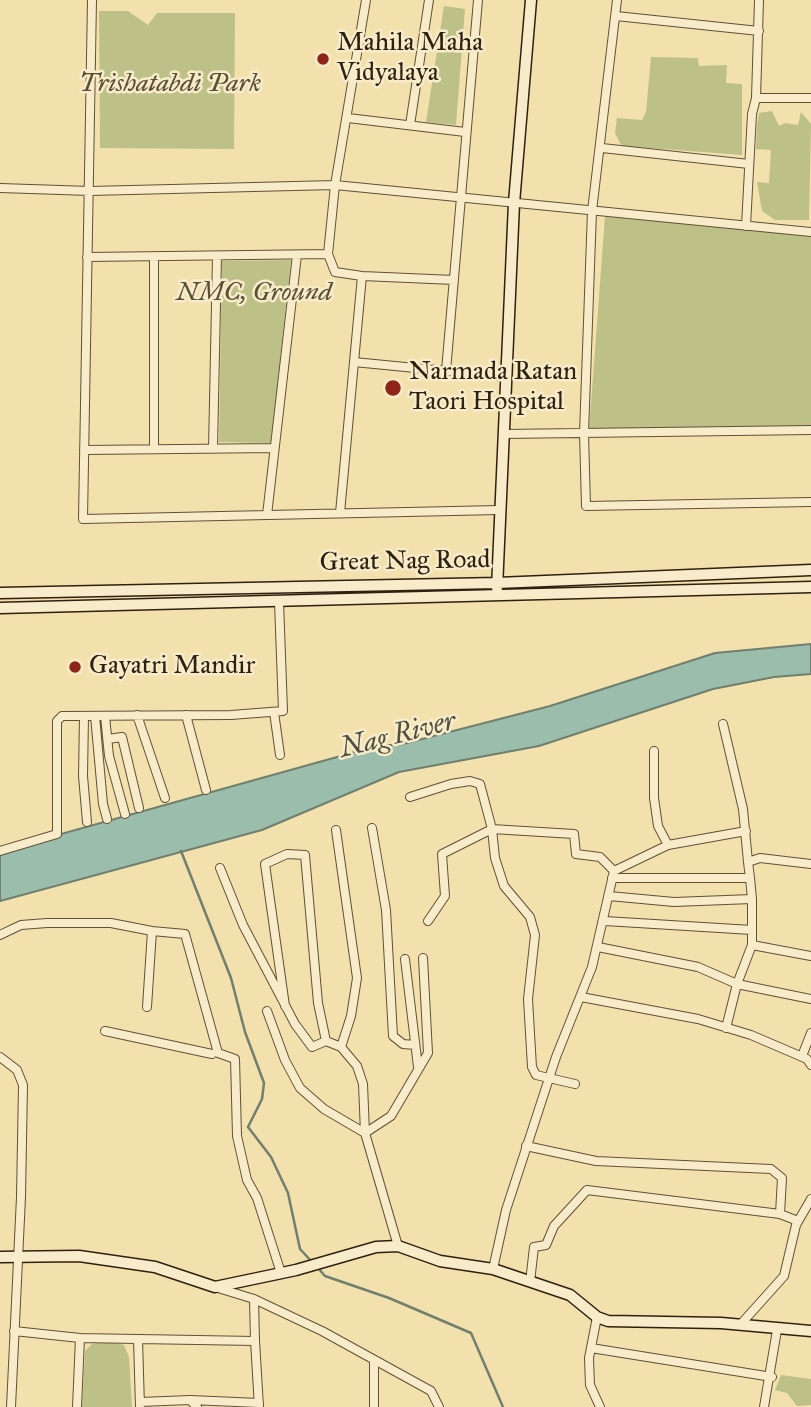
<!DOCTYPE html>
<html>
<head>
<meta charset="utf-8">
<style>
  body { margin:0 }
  canvas { display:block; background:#f2e0ad }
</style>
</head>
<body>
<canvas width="811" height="1407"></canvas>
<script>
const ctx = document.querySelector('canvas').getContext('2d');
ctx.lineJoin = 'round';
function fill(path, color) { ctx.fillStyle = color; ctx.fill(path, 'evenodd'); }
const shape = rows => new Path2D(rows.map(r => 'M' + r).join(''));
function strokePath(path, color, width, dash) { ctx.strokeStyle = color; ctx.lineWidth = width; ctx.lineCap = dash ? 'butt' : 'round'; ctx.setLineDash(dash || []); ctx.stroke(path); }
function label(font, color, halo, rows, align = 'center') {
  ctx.font = font + ' "IM FELL Great Primer",serif'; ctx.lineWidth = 5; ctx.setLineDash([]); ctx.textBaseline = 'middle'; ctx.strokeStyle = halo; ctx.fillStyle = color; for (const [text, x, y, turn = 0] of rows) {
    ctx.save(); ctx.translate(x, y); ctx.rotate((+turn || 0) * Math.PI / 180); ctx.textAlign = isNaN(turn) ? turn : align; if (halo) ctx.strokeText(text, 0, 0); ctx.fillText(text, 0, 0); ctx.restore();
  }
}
fill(shape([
  [444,6,465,9,456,125,426,122],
  [99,11,128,11,148,25,157,13,235,13,234,149,100,148],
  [651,57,698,58,699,66,727,65,726,83,742,84,742,155,623,146,620,143,615,133,617,118,642,120,646,112],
  [772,111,779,126,785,123,798,125,801,112,811,124,809,220,775,220,762,211,757,182,769,183,771,150,756,149,757,125,759,113],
  [605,216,811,236,811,428,589,430],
  [291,260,271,443,219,442,222,261],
  [106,1341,124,1345,129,1357,132,1407,82,1407,85,1351,92,1344],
  [781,1375,811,1379,811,1405,797,1406,787,1393,775,1390]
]), '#bdc188');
const water = shape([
  [811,644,811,674,774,677,713,689,539,746,399,772,262,830,0,901,0,851,380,745,399,745,550,706,715,653,811,644]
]);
fill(water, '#9bbdac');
strokePath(water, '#707f6e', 2);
strokePath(shape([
  [181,851,231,978,245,1032,264,1083,262,1099,248,1127,271,1157,288,1193,300,1249,313,1263],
  [318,1268,325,1276,389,1298,471,1333,503,1407]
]), '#707f6e', 2.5);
const street = shape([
  [92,0,83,519,499,510],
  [617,0,592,211,584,433,586,506,811,502],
  [616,16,759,31],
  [756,98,811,98],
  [348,118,465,132],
  [410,125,429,0],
  [602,148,749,164],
  [0,188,90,191,335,185,811,232],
  [746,226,752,114,756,98,759,0],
  [328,254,335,272,362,276,354,362],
  [87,257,328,254,335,185,366,0],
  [362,276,454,280],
  [446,371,506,377],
  [503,434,811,430],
  [154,449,154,257],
  [213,449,217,256],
  [84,450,274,448],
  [340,513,354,362,446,371,478,0],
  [267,515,297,255],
  [274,712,280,755],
  [137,715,165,798],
  [186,715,206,790],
  [84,716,83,776,87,822],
  [95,716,103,804,107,819],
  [105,716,109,756,125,814],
  [723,724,743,809,748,862],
  [108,739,122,737,139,808],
  [654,751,654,798,658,826,668,845],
  [410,797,451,784,470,781,480,784,492,829,574,834,576,854,600,857,614,871],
  [372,828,386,910,393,1036,403,1044,415,1045],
  [336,830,357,978,351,1016,341,1047,357,1066,363,1084,365,1133,398,1246],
  [0,851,57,834,57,721,62,716,231,715,283,711,279,602],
  [220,868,243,925,295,1024,312,1047,326,1041],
  [612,878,750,878,748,862,760,858,811,864],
  [609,896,674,902,752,899,750,878],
  [428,921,445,896,442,854,492,829,495,858,504,886,530,917,535,935,528,999,532,1067,536,1075,575,1084],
  [605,921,752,930],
  [152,931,185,934,218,1053,235,1059,237,1136,247,1180,257,1198,281,1273],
  [0,935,21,925,47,923,111,923,152,931,147,1007],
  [752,945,811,956],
  [598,947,698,967,737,984,811,999],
  [405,959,418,1067],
  [581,997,698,1019,751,1035,807,1059,811,1065],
  [285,1006,265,864,287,854,305,855,318,1003,326,1041,341,1047],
  [267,1011,285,1060,300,1088,324,1109,365,1133,391,1116,428,1053,423,958],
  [726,1028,737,984,752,945,752,899],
  [105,1031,212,1054],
  [802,1056,811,1033],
  [0,1057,17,1070,23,1085,21,1197,11,1407],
  [526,1146,596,1161,771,1169,782,1178,780,1214],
  [493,1269,506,1210,556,1057,592,967,614,871,668,845,746,831],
  [530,1282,534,1247,546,1245,554,1226,587,1190,780,1214,798,1221],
  [218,1288,254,1299,322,1331,431,1391,439,1407],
  [254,1299,255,1341],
  [597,1317,589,1358,590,1385,600,1407],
  [740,1325,784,1276,796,1225,811,1199],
  [14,1331,80,1338],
  [138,1339,140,1407],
  [591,1348,772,1377],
  [190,1400,259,1403],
  [140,1402,190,1400,197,1407],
  [77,1407,80,1338,255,1341,259,1407],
  [374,1407,374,1361],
  [764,1407,777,1330]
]);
const secondary = shape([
  [497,588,514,203,531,0],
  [0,593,497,583,811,570],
  [0,608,811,587],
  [0,1257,79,1256,155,1267,215,1287,296,1270,376,1247,398,1246,440,1261,493,1269,570,1295,597,1317,608,1321,721,1323,811,1331]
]);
strokePath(street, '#605137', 10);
strokePath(secondary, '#2f2110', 13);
strokePath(street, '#f7ebca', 8);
strokePath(secondary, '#f7ebca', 10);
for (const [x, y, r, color] of [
  [323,59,7,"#8f2418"],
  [393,388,9,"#8f2418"],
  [75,667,7,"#8f2418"]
]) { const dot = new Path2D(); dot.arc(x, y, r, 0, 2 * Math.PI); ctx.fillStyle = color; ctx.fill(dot); strokePath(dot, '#f7ebca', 2.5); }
label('26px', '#2f2110', '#f7ebca', [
  ["Mahila Maha",337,44],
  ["Vidyalaya",337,74],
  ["Narmada Ratan",409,373],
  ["Taori Hospital",409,403],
  ["Gayatri Mandir",89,667]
], 'left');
label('italic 26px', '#5a5134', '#f7ebca', [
  ["Trishatabdi Park",170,85],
  ["NMC, Ground",254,294]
]);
label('26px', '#2f2110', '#f7ebca', [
  ["Great Nag Road",405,562,-1]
]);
label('italic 28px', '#4f503f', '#f7ebca', [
  ["Nag River",398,736,-14]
]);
</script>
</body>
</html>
